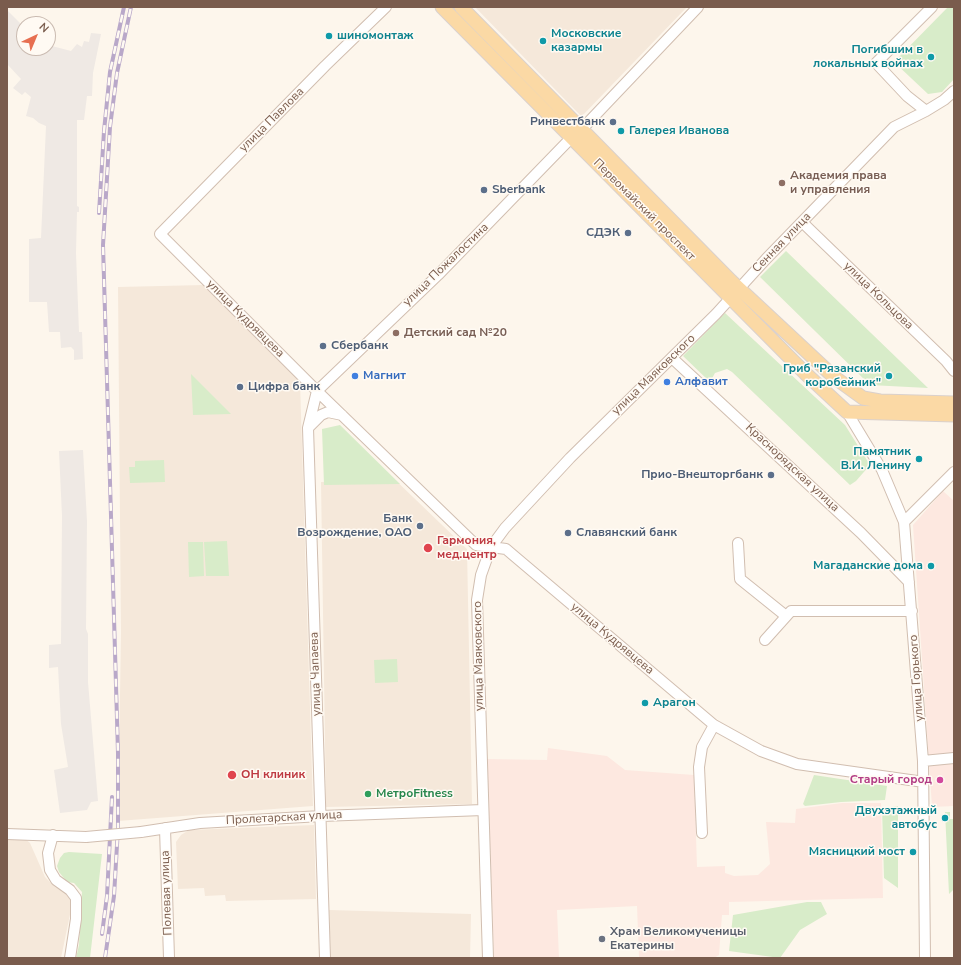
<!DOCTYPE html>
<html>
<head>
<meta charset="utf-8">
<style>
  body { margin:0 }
  #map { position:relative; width:961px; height:965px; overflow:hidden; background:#fdf6ec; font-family:"Nunito Sans",sans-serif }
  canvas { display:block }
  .frame { position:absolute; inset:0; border:8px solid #7a5c4d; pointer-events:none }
  .north { position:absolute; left:16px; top:16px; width:40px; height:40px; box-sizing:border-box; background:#fffaf3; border:1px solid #cabbb1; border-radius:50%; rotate:44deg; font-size:11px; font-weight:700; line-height:16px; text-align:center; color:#7a5c4d }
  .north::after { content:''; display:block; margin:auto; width:14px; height:18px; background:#e76f51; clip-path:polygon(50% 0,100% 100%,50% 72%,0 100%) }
</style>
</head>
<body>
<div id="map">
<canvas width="961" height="965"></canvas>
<div class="frame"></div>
<div class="north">N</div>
</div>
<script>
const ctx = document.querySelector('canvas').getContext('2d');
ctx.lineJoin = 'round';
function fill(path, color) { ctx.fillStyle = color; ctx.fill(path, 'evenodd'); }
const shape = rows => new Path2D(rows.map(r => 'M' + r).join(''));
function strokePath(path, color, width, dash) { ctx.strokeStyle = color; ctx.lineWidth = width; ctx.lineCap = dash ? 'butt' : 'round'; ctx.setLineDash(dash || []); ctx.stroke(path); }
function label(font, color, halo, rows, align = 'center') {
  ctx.font = font + ' "Nunito Sans",sans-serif'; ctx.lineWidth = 3; ctx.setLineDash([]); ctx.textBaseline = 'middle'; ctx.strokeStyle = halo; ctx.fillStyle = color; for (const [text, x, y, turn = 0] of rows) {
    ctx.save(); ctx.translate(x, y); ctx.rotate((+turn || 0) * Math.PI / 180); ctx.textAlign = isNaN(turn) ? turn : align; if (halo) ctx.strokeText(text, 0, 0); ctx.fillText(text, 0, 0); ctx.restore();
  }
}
fill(shape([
  [475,7,687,7,583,115,580,115],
  [204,285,300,382,313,806,118,821,121,633,118,287],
  [387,472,467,549,472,804,326,807,321,482,378,481],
  [314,825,316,899,226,901,225,895,205,896,204,888,178,889,176,842,181,835,189,830],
  [23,837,30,843,45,877,55,887,67,893,73,900,61,958,7,958,7,838],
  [329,910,471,914,470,958,331,958]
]), '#f5e8da');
fill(shape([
  [943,491,954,501,954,806,932,807,913,525],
  [548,748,607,756,625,770,694,775,697,867,725,866,725,873,734,876,758,875,770,864,766,822,795,823,796,809,842,803,881,803,883,898,729,902,729,915,722,915,719,955,714,958,613,958,639,957,637,906,557,910,559,958,494,958,487,759,547,760]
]), '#fde8e0');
fill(shape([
  [7,10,24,27,24,48,48,48,48,45,71,51,77,44,82,47,84,41,89,42,91,33,101,34,93,73,92,96,87,96,84,120,77,120,77,206,79,207,79,212,77,212,76,253,79,332,82,332,83,359,74,360,74,350,71,347,61,348,60,332,49,332,47,302,29,302,29,239,41,238,46,126,39,123,33,118,26,116,31,97,25,92,22,95,13,88,21,79,7,64],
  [83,450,87,521,86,629,88,634,88,682,98,801,91,802,87,810,60,813,54,770,68,767,61,724,58,667,49,668,49,645,61,644,62,516,59,451]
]), '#efe9e4');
fill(shape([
  [948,7,954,7,954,79,942,92,928,94,894,62],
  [786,251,928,388,870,385,760,277],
  [725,313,845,425,870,465,856,481,850,485,732,372,727,369,715,373,710,382,683,356],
  [191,374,231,414,193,415],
  [340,425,400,484,324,485,322,429],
  [164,460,165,482,130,483,129,467,135,467,135,461],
  [227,541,229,576,206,576,204,542],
  [188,542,203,542,204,576,189,577],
  [397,659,398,682,375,683,374,660],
  [814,775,887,786,885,800,841,802,805,806,803,804],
  [898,806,898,888,884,878,882,808],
  [945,812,950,812,950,819,954,819,954,889,949,894],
  [69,852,102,854,90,958,76,958,79,945,82,892,74,883,67,882,59,872,57,866,60,858,64,853],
  [807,902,821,902,827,914,800,930,780,958,729,951,733,915]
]), '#d8ecc9');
const minor = shape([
  [386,7,325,66,160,234,317,391,476,545,506,549,513,555,714,725,761,751,797,764,924,782],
  [926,111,907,96,876,63,932,7],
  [582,129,698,7],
  [802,222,946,361,954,371],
  [672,358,861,533,909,582],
  [317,391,308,428,325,958],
  [317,391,438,275,572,137],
  [847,412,882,470,904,522,923,761,925,958],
  [308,428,321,415,328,412,342,415],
  [904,522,954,472],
  [738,543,740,579,786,616],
  [765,640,791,611,912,611],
  [923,761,954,758],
  [165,828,169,958],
  [141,832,200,823,321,816,483,810],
  [702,833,699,767,702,747,714,725],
  [7,834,86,837],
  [53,835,48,853,50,870,56,880,70,890,76,898,76,919,70,958],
  [488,958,477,600,481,575,491,547,505,528,570,458,716,314,766,259,894,127,926,111,944,100,954,91]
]);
const major = shape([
  [442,7,806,374,847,412,954,415],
  [461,7,731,281,834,377,863,398,880,401,954,403]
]);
strokePath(minor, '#d1beb0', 12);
strokePath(major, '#dad1cd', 15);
strokePath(minor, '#fff', 10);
strokePath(major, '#fbd9a5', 13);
const rail = shape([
  [99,213,104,131,110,72,124,7],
  [102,934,107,896,112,797],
  [105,958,114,896,118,828,118,753,103,245,110,127,117,73,131,7]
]);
strokePath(rail, '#b9a8c9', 4);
strokePath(rail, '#fffaf3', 2.5, [8]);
const minorBridge = shape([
  [86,837,141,832]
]);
strokePath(minorBridge, '#d1beb0', 12, []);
strokePath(minorBridge, '#fff', 10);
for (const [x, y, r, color] of [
  [329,36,4,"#0f9aa8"],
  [543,41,4,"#0f9aa8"],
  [931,57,4,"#0f9aa8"],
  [613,122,4,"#5c6f8a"],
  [621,131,4,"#0f9aa8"],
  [782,183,4,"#8d6e63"],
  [484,190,4,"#5c6f8a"],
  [628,233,4,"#5c6f8a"],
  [396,333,4,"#8d6e63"],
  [323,346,4,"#5c6f8a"],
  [355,376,4,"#3f7fe0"],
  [889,376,4,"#0f9aa8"],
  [667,382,4,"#3f7fe0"],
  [240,387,4,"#5c6f8a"],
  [919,459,4,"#0f9aa8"],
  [771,475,4,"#5c6f8a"],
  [420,526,4,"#5c6f8a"],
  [568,533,4,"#5c6f8a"],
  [428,548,5,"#e0444e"],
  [931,566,4,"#0f9aa8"],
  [645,703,4,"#0f9aa8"],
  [232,775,5,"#e0444e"],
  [940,780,4,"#d1479c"],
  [368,794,4,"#2e9e5b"],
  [945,818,4,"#0f9aa8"],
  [913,852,4,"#0f9aa8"],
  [602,939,4,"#6b7280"]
]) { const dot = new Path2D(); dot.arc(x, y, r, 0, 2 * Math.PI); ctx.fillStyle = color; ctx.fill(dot); strokePath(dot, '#fffaf3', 1.5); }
label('bold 12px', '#0d838f', '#fffaf3', [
  ["Московские",551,34,"left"],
  ["казармы",551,48,"left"],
  ["шиномонтаж",337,36,"left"],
  ["Погибшим в",923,50],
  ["локальных войнах",923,64],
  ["Галерея Иванова",629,131,"left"],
  ["Гриб \"Рязанский",881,369],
  ["коробейник\"",881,383],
  ["Памятник",911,452],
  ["В.И. Ленину",911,466],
  ["Магаданские дома",923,566],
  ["Арагон",653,703,"left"],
  ["Двухэтажный",937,811],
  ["автобус",937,825],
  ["Мясницкий мост",905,852]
], 'right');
label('12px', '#7a5c4d', '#fffaf3', [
  ["улица Павлова",272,120,-45],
  ["Первомайский проспект",644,210,45],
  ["Сенная улица",782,243,-46],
  ["улица Пожалостина",446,265,-44],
  ["улица Кольцова",878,296,44],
  ["улица Кудрявцева",245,319,45],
  ["улица Маяковского",654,375,-44],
  ["Краснорядская улица",792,468,43],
  ["улица Кудрявцева",612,639,40],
  ["улица Маяковского",479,656,-91],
  ["улица Чапаева",316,674,-92],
  ["улица Горького",917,678,-94],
  ["Пролетарская улица",284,818,-3],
  ["Полевая улица",167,893,-92]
]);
label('bold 12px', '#4e5e75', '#fffaf3', [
  ["Ринвестбанк",605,122],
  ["Sberbank",492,190,"left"],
  ["СДЭК",620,233],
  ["Сбербанк",331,346,"left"],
  ["Цифра банк",248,387,"left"],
  ["Прио-Внешторгбанк",763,475],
  ["Банк",412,519],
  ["Возрождение, ОАО",412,533],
  ["Славянский банк",576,533,"left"]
], 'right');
label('bold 12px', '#785e54', '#fffaf3', [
  ["Академия права",790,176],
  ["и управления",790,190],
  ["Детский сад №20",404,333]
], 'left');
label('bold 12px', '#366cbe', '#fffaf3', [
  ["Магнит",363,376],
  ["Алфавит",675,382]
], 'left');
label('bold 12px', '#be3a42', '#fffaf3', [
  ["Гармония,",437,541],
  ["мед.центр",437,555],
  ["ОН клиник",241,775]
], 'left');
label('bold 12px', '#b23c85', '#fffaf3', [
  ["Старый город",932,780]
], 'right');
label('bold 12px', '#27864d', '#fffaf3', [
  ["МетроFitness",376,794]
], 'left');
label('bold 12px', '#5b616d', '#fffaf3', [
  ["Храм Великомученицы",610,932],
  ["Екатерины",610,946]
], 'left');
</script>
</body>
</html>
